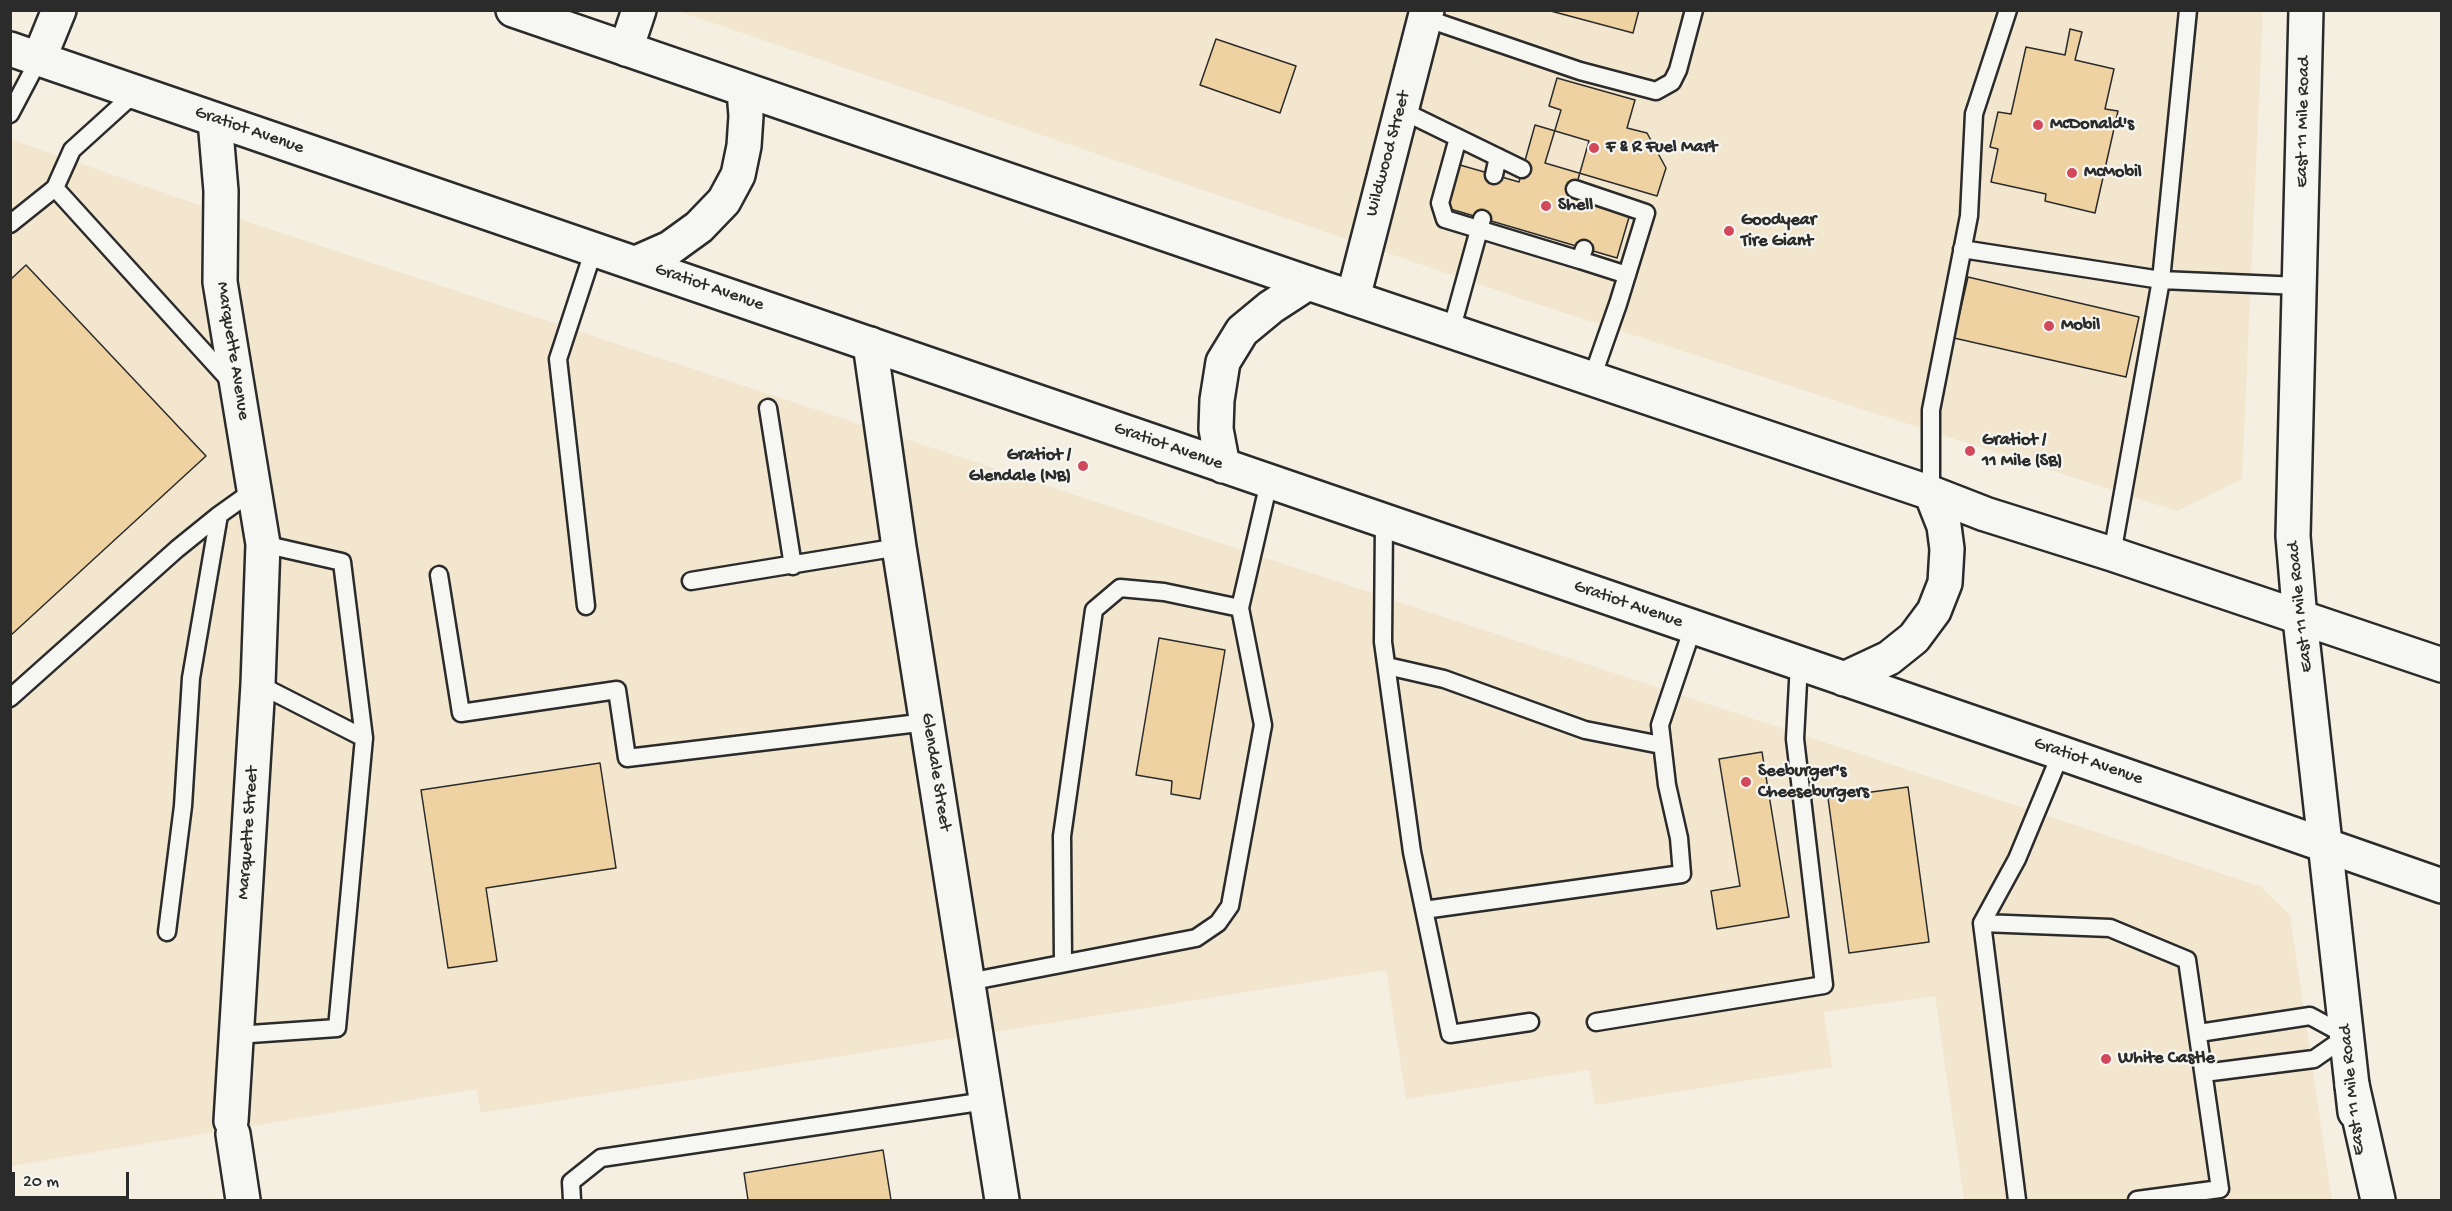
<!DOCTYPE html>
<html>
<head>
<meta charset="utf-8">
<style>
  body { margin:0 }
  #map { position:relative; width:2452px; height:1211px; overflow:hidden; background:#f5efe2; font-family:"Gochi Hand",sans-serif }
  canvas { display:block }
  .frame { position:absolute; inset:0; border:12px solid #2b2b2b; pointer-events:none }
  .scale { position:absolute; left:12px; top:1172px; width:117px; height:27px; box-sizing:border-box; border:3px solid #2b2b2b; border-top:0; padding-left:8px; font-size:18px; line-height:21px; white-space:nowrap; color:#2b2b2b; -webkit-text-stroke:4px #f6f6f2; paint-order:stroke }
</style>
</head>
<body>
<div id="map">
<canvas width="2452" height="1211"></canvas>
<div class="frame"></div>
<div class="scale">20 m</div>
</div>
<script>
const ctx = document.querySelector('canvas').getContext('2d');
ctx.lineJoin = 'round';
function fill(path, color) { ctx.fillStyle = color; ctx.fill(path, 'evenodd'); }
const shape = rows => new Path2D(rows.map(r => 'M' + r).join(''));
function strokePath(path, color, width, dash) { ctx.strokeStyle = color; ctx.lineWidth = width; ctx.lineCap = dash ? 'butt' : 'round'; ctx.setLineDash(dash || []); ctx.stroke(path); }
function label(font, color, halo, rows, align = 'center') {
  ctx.font = font + ' "Gochi Hand",sans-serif'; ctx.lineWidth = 4.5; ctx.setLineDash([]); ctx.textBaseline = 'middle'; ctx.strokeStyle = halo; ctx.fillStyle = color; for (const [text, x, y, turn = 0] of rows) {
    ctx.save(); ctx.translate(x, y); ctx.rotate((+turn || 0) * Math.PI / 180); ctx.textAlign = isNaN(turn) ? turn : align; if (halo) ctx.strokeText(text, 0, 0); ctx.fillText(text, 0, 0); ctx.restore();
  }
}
fill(shape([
  [678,11,2263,11,2242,479,2177,511,1528,301],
  [10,139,254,224,2260,886,2290,915,2332,1200,1964,1200,1935,996,1824,1012,1832,1067,1595,1105,1589,1070,1406,1099,1386,970,481,1113,476,1089,11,1166]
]), '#f3e6cf');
const building = shape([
  [1547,10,1639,10,1633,33,1547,10],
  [2070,29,2082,32,2075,60,2114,69,2105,109,2118,111,2095,213,2045,201,2046,194,1991,182,1998,149,1990,147,1998,112,2011,114,2026,47,2065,55,2070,29],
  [1216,39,1296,66,1280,113,1200,85,1216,39],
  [1557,78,1635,100,1627,128,1647,133,1666,168,1657,196,1545,163,1561,110,1549,106,1557,78],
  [1535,125,1589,141,1573,197,1630,214,1617,258,1447,208,1460,165,1519,182,1535,125],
  [26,265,206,456,10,636,10,280,26,265],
  [1968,277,2139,317,2126,377,1954,338,1968,277],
  [1159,638,1225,650,1200,799,1171,794,1172,781,1136,775,1159,638],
  [1762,752,1789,917,1717,929,1711,891,1740,886,1719,759,1762,752],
  [600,763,616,868,486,888,497,961,448,968,421,790,600,763],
  [1908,787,1929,942,1849,953,1828,798,1908,787],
  [883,1150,891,1200,748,1200,744,1173,883,1150]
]);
fill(building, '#efd2a2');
strokePath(building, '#2b2b2b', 1.5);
const lane = shape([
  [1425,18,1580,71,1656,91,1672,82,1678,70,1694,10],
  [1401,110,1522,169],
  [10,114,39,59],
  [1458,138,1440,203,1445,219,1580,260],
  [1494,175,1498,157],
  [55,188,232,383],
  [1575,189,1646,213,1618,304,1592,378],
  [10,224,55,188,72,150,136,92],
  [1584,249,1580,260,1627,275],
  [1962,249,2161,280,2300,286],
  [1451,331,1482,219],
  [768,408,793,566],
  [1931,493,1931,410,1969,216,1974,114,2008,10],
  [1384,521,1383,642,1412,852,1450,1034,1530,1022],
  [2112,554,2161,280,2188,10],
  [439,575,461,713,617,690,627,758,927,722],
  [691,581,899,547],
  [586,606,558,359,594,249],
  [1387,666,1444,679,1585,730,1661,745],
  [258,684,364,738],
  [10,698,177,549,219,515,254,490],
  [1424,910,1682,874,1679,838,1667,785,1660,725,1693,627],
  [1982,923,2110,928,2187,960,2220,1189,2137,1200],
  [167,932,183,806,191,678,219,515],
  [1063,962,1062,836,1094,610,1120,588,1164,592,1240,608],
  [968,982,1196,938,1218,923,1230,906,1263,725,1240,608,1269,482],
  [1596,1022,1824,985,1795,739,1799,663],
  [2199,1033,2310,1016,2347,1036,2314,1059,2204,1073],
  [236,1035,337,1028,364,738,342,562,263,544],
  [572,1200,571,1182,601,1158,986,1101],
  [2017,1200,1982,923,2017,859,2061,753]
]);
const street = shape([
  [626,49,639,10],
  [215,120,221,191,220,282,263,544,258,684,231,1121],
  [1353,298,1427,10],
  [870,344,899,547,1002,1200],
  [233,1134,243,1200]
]);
const secondary = shape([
  [2306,10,2293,536,2300,619,2355,1112]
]);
const primary = shape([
  [513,10,1308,283,1931,493,1985,514,2112,554,2442,665],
  [10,49,2061,753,2442,886],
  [39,59,59,10],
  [636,263,670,248,699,227,724,201,738,175,744,146,746,116,744,91],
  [1223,466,1216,429,1217,400,1223,362,1242,331,1271,307,1308,283],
  [1844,679,1889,658,1914,638,1934,611,1945,583,1947,549,1944,526,1931,493]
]);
const highway = shape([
  [2352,1085,2378,1200]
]);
strokePath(lane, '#2b2b2b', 21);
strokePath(street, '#2b2b2b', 38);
strokePath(secondary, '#2b2b2b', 38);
strokePath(primary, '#2b2b2b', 38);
strokePath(highway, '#2b2b2b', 38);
strokePath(lane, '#f6f6f2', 16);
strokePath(street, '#f6f6f2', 33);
strokePath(secondary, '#f6f6f2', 33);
strokePath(primary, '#f6f6f2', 33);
strokePath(highway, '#f6f6f2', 33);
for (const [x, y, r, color] of [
  [2038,125,6,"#d1495b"],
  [1594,148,6,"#d1495b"],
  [2072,173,6,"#d1495b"],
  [1546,206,6,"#d1495b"],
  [1729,231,6,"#d1495b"],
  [2049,326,6,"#d1495b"],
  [1970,451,6,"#d1495b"],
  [1083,466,6,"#d1495b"],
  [1746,782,6,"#d1495b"],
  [2106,1059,6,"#d1495b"]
]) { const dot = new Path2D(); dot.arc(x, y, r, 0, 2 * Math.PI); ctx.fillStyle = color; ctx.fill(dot); strokePath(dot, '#f6f6f2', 2); }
label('18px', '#2b2b2b', '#f6f6f2', [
  ["East 11 Mile Road",2304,122,-89],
  ["Gratiot Avenue",249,131,19],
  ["Wildwood Street",1389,154,-75],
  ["Gratiot Avenue",709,288,19],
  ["Marquette Avenue",232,351,81],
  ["Gratiot Avenue",1168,447,19],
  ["Gratiot Avenue",1628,605,19],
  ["East 11 Mile Road",2301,607,-96],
  ["Gratiot Avenue",2088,762,19],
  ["Glendale Street",935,772,81],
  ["Marquette Street",249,833,-86],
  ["East 11 Mile Road",2353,1090,-96]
]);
label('bold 18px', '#2b2b2b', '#f6f6f2', [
  ["McDonald's",2050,125],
  ["F & R Fuel Mart",1606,148],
  ["McMobil",2084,173],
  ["Shell",1558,206],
  ["Goodyear",1741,221],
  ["Tire Giant",1741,242],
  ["Mobil",2061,326],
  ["Gratiot /",1982,441],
  ["11 Mile (SB)",1982,462],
  ["Gratiot /",1071,456,"right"],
  ["Glendale (NB)",1071,477,"right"],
  ["Seeburger's",1758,772],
  ["Cheeseburgers",1758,793],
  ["White Castle",2118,1059]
], 'left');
</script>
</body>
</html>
